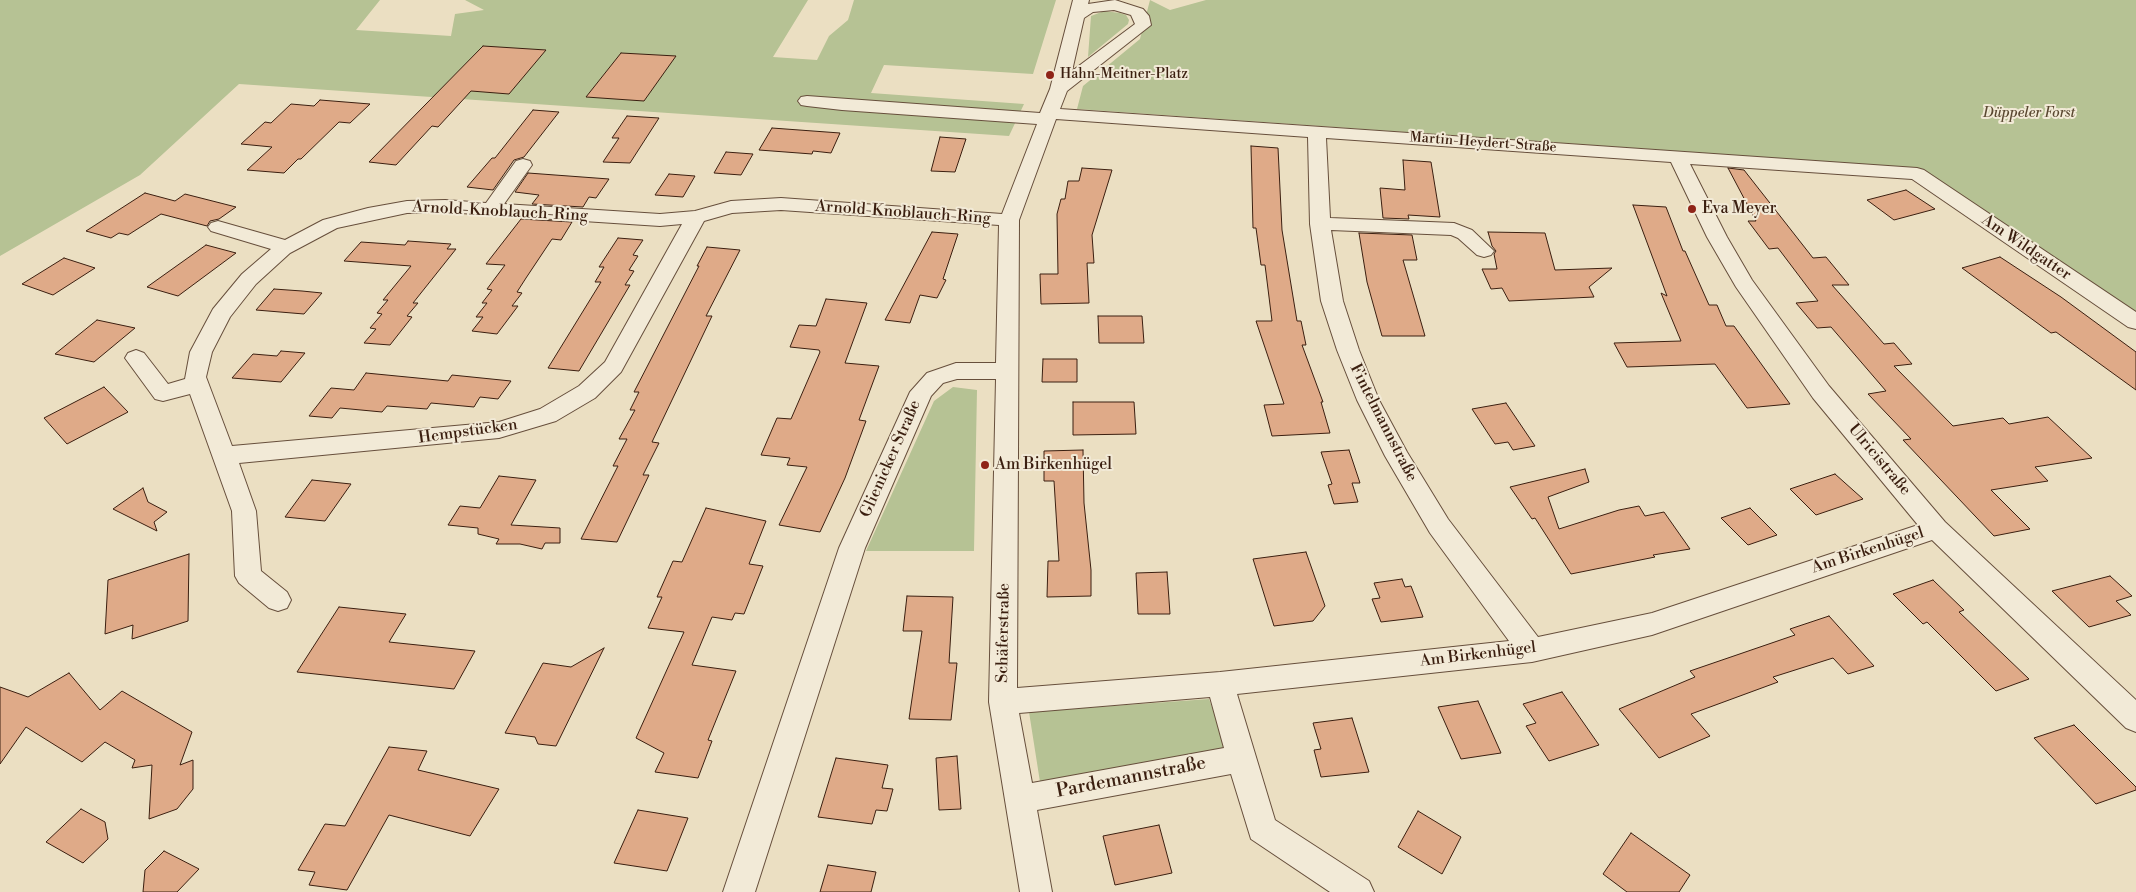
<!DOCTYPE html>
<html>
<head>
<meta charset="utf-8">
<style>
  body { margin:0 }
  canvas { display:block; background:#ebdfc2 }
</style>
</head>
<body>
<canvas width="2136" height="892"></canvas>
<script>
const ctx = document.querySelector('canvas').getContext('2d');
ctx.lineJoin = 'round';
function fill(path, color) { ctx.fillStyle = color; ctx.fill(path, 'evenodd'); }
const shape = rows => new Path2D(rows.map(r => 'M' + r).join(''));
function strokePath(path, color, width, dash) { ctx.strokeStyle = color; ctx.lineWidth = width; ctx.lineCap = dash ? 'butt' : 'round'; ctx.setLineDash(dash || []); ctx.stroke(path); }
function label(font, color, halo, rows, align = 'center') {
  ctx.font = font + ' "Libre Bodoni",serif'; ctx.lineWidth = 4; ctx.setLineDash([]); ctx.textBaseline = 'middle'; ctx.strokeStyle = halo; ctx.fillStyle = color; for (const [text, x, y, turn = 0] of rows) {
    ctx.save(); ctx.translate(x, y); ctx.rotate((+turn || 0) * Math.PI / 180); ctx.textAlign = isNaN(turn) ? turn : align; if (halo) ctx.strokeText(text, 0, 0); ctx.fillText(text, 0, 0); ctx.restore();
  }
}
fill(shape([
  [0,0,380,0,356,30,451,36,455,14,484,10,465,0,808,0,773,57,817,60,829,36,848,20,854,0,1056,0,1033,74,884,65,871,93,1024,104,1009,136,239,84,140,175,0,256],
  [1150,0,1170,10,1206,0,2136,0,2136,313,1919,168,1077,109,1083,86,1140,39],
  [1104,11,1120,13,1126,15,1129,20,1128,24,1088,57,1091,16],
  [953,387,977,390,974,551,866,551,934,401],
  [1209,699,1227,748,1040,782,1029,712]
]), '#b6c294');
const building = shape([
  [483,46,546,50,509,94,471,91,438,127,432,126,396,165,369,162,483,46],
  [621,53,676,56,644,101,586,97,621,53],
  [320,100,370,104,350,123,339,122,301,159,298,159,284,173,247,170,272,147,241,144,265,122,271,123,291,104,314,106,320,100],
  [533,110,559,112,524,157,514,160,493,190,467,187,492,158,495,158,533,110],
  [627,116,659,118,630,163,603,162,619,138,612,138,627,116],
  [772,128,840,133,831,153,813,151,812,154,759,150,772,128],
  [940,137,966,139,955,172,931,171,940,137],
  [1251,146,1278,148,1282,230,1297,321,1301,321,1306,345,1302,345,1323,402,1321,402,1330,433,1272,436,1264,405,1284,404,1256,321,1272,321,1265,265,1261,265,1256,228,1253,228,1251,146],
  [726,152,753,154,741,175,714,173,726,152],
  [1403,160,1431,162,1440,217,1408,215,1409,219,1383,218,1380,188,1405,190,1403,160],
  [1082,168,1112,170,1092,235,1094,263,1087,263,1089,303,1041,304,1040,274,1058,274,1057,214,1061,199,1065,199,1068,181,1079,181,1082,168],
  [1728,168,1744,170,1813,258,1826,257,1849,285,1832,285,1884,344,1894,343,1912,364,1894,366,1953,426,2003,418,2009,424,2048,417,2092,458,2035,467,2048,481,1991,490,2030,529,1994,536,1903,440,1911,439,1868,394,1886,391,1831,327,1817,328,1796,303,1818,301,1778,248,1769,249,1748,221,1756,221,1728,168],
  [528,173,609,179,596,198,589,197,583,207,532,204,539,195,515,192,528,173],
  [669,174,695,176,683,197,655,195,669,174],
  [1906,190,1935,209,1894,220,1867,200,1906,190],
  [145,193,175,201,185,194,236,207,219,219,210,221,207,226,161,214,128,235,119,233,111,238,86,231,145,193],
  [1633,205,1666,207,1683,251,1685,251,1709,305,1717,305,1726,326,1734,326,1790,404,1747,408,1715,364,1627,367,1614,343,1681,341,1661,293,1667,296,1633,205],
  [521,219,572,222,561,240,552,239,526,278,517,292,522,293,512,306,518,306,497,334,472,331,483,317,476,317,487,303,482,303,492,290,487,289,505,265,486,264,521,219],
  [932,232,958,234,943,279,946,280,937,298,920,295,910,323,885,320,932,232],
  [1488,232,1545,233,1555,270,1612,268,1589,287,1594,297,1509,301,1502,288,1491,289,1482,269,1497,269,1494,254,1496,251,1492,246,1488,232],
  [1359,233,1412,235,1417,260,1403,260,1425,336,1382,336,1367,282,1359,233],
  [618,238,643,240,633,255,638,256,629,270,634,271,625,285,630,285,579,371,548,368,601,282,595,282,604,267,599,267,618,238],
  [408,241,451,244,447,249,456,249,413,303,418,303,407,316,412,317,390,345,364,343,376,329,370,328,382,314,377,313,388,300,383,300,411,266,344,261,361,242,405,245,408,241],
  [206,245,236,253,178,296,147,287,206,245],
  [707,247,740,250,706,316,712,316,652,442,659,443,643,475,649,475,617,542,581,539,618,466,613,466,627,439,619,439,635,410,630,410,639,392,634,392,699,266,697,266,707,247],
  [2000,257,2061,297,2136,352,2136,390,2056,332,2051,333,1962,268,2000,257],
  [64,258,95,268,53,295,22,284,64,258],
  [274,289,302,291,322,293,304,314,256,310,274,289],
  [826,299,867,303,845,363,879,366,859,420,866,421,845,478,820,532,779,525,807,467,787,465,790,458,761,455,777,418,791,419,820,352,819,350,790,347,799,325,816,326,826,299],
  [1098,316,1142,316,1144,343,1099,343,1098,316],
  [97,320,135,328,94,362,55,354,97,320],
  [281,351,305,353,281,382,232,378,253,354,277,356,281,351],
  [1043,359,1077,359,1077,382,1042,382,1043,359],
  [366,373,448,381,452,375,511,381,498,399,480,397,474,407,431,403,427,409,387,406,382,412,340,408,332,418,309,416,331,388,354,390,366,373],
  [104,387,128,412,67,444,44,418,104,387],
  [1073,402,1134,402,1136,434,1073,435,1073,402],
  [1506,403,1535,446,1513,450,1508,442,1495,444,1472,409,1506,403],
  [1083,450,1084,503,1091,570,1091,596,1047,597,1048,561,1059,561,1054,481,1044,481,1044,451,1083,450],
  [1349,450,1360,483,1352,483,1358,502,1334,504,1328,485,1332,484,1321,452,1349,450],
  [1585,469,1589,482,1548,497,1559,529,1619,510,1639,506,1645,516,1664,512,1690,549,1653,555,1655,557,1571,574,1535,518,1532,519,1510,487,1585,469],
  [1835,474,1863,499,1816,515,1790,489,1835,474],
  [499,476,536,480,511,525,560,528,560,543,545,543,542,549,520,544,496,544,499,539,478,534,478,528,448,525,460,506,480,508,499,476],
  [312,480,351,484,325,521,285,517,312,480],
  [143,488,148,502,167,512,154,522,157,531,113,509,143,488],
  [706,508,766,521,749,564,763,566,744,614,735,613,732,620,712,617,692,665,736,671,708,740,712,741,698,778,655,772,664,753,636,738,684,632,648,628,662,597,657,597,673,561,682,562,706,508],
  [1750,508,1777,535,1748,545,1721,518,1750,508],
  [1306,552,1325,606,1313,621,1274,626,1253,559,1306,552],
  [189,554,188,621,132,639,133,625,105,634,108,580,189,554],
  [1167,572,1170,614,1138,614,1136,573,1167,572],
  [2110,576,2132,596,2116,601,2131,615,2089,627,2052,591,2110,576],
  [1402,579,1405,587,1411,586,1423,617,1381,622,1372,599,1380,598,1374,583,1402,579],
  [1933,580,1964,610,1959,612,2029,679,1996,691,1927,622,1923,624,1893,594,1933,580],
  [907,596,953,597,949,663,957,663,951,720,909,719,922,631,903,631,907,596],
  [339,607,406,614,389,642,475,651,454,689,297,672,339,607],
  [1829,616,1874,666,1848,674,1833,658,1773,677,1778,682,1691,714,1710,736,1659,758,1619,709,1695,677,1690,671,1795,635,1790,629,1829,616],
  [604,648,556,746,538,744,535,737,505,733,543,663,571,667,604,648],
  [69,673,100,710,122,691,192,732,180,765,193,760,193,789,177,809,149,819,152,765,132,768,135,760,105,742,82,762,26,727,0,764,0,687,28,697,69,673],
  [1562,692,1599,745,1549,761,1526,726,1536,723,1523,704,1562,692],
  [1478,701,1501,753,1461,759,1438,707,1478,701],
  [1352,718,1369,772,1321,777,1314,750,1321,749,1313,723,1352,718],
  [2074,725,2136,787,2136,790,2096,804,2034,738,2074,725],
  [389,747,427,751,418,770,499,789,470,836,389,815,347,890,309,885,315,872,298,870,325,824,345,826,389,747],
  [957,756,961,809,939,810,936,758,957,756],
  [836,758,888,765,882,788,893,789,887,811,876,810,872,824,818,817,836,758],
  [81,809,105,822,108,839,83,863,46,842,81,809],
  [638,810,688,818,667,871,614,863,638,810],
  [1418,811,1461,837,1442,874,1398,847,1418,811],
  [1159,825,1172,873,1115,885,1103,836,1159,825],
  [1631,833,1690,875,1679,892,1627,892,1603,874,1631,833],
  [164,851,199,869,177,892,143,892,145,870,164,851],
  [828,865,876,872,871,892,820,892,828,865]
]);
fill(building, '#dfaa88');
strokePath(building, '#3b1f10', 1);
const minor = shape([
  [1073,0,1089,0,1088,4,1115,0,1143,9,1149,16,1151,25,1067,91,1060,109,1917,168,1924,170,2136,312,2136,329,2128,327,1912,179,1690,164,1727,237,1752,280,1829,386,1945,522,2136,700,2136,732,2126,728,1932,540,1652,635,1532,662,1237,694,1275,820,1369,881,1374,892,1330,892,1251,839,1231,774,1037,810,1052,892,1020,892,989,702,996,379,957,379,943,383,931,396,865,548,755,892,723,892,839,548,910,392,927,373,956,363,996,363,999,225,781,210,732,213,704,221,621,372,595,398,556,421,499,438,239,463,256,511,261,571,287,592,291,600,287,608,278,611,269,608,239,583,235,576,232,511,190,394,163,401,155,399,125,358,128,353,136,350,144,353,168,384,185,379,190,352,213,309,242,274,271,249,211,231,208,227,211,223,218,221,285,240,323,220,368,208,407,201,445,200,486,203,516,161,523,159,530,161,532,165,504,204,660,214,695,211,731,201,781,198,1002,214,1037,124,842,110,807,106,801,105,798,101,801,97,807,96,1040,113,1050,89,1073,0],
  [1114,10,1131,15,1135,24,1072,71,1084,18,1093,12,1114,10],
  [1056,119,1308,137,1310,224,1321,301,1337,350,1357,400,1385,456,1430,533,1509,641,1220,672,1017,688,1019,220,1056,119],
  [1326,138,1671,162,1707,237,1736,287,1813,398,1918,525,1652,613,1538,637,1448,519,1407,452,1379,400,1359,350,1343,301,1331,230,1451,235,1458,238,1477,255,1484,257,1491,255,1494,251,1472,230,1454,223,1330,218,1326,138],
  [445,212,660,226,682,224,605,362,579,386,540,409,499,422,232,446,206,377,212,352,230,317,256,284,290,253,337,228,407,213,445,212],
  [1210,697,1224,748,1032,783,1019,713,1210,697]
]);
strokePath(minor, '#674f3c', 2);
fill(minor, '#f2ead7');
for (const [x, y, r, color] of [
  [1050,75,5,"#8f2418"],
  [1692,209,5,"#8f2418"],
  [985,465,5,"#8f2418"]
]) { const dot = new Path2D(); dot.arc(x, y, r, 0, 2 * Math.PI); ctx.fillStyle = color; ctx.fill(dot); strokePath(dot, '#f2ead7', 2); }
label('14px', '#3b1f10', '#f2ead7', [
  ["Hahn-Meitner-Platz",1060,75]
], 'left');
label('italic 14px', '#5a4831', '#f2ead7', [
  ["Düppeler Forst",2029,114]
]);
label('14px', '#3b1f10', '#f2ead7', [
  ["Martin-Heydert-Straße",1483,143,4]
]);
label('16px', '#3b1f10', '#f2ead7', [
  ["Eva Meyer",1702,209],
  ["Am Birkenhügel",995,465]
], 'left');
label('16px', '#3b1f10', '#f2ead7', [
  ["Arnold-Knoblauch-Ring",500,212,3],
  ["Arnold-Knoblauch-Ring",903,213,4],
  ["Am Wildgatter",2026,248,34],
  ["Fintelmannstraße",1383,423,63],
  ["Hempstücken",468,432,-8],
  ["Glienicker Straße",891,459,-66],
  ["Ulricistraße",1879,460,50],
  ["Am Birkenhügel",1868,551,-18],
  ["Schäferstraße",1004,633,-89],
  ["Am Birkenhügel",1478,655,-7]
]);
label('19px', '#3b1f10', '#f2ead7', [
  ["Pardemannstraße",1131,778,-11]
]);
</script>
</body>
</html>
